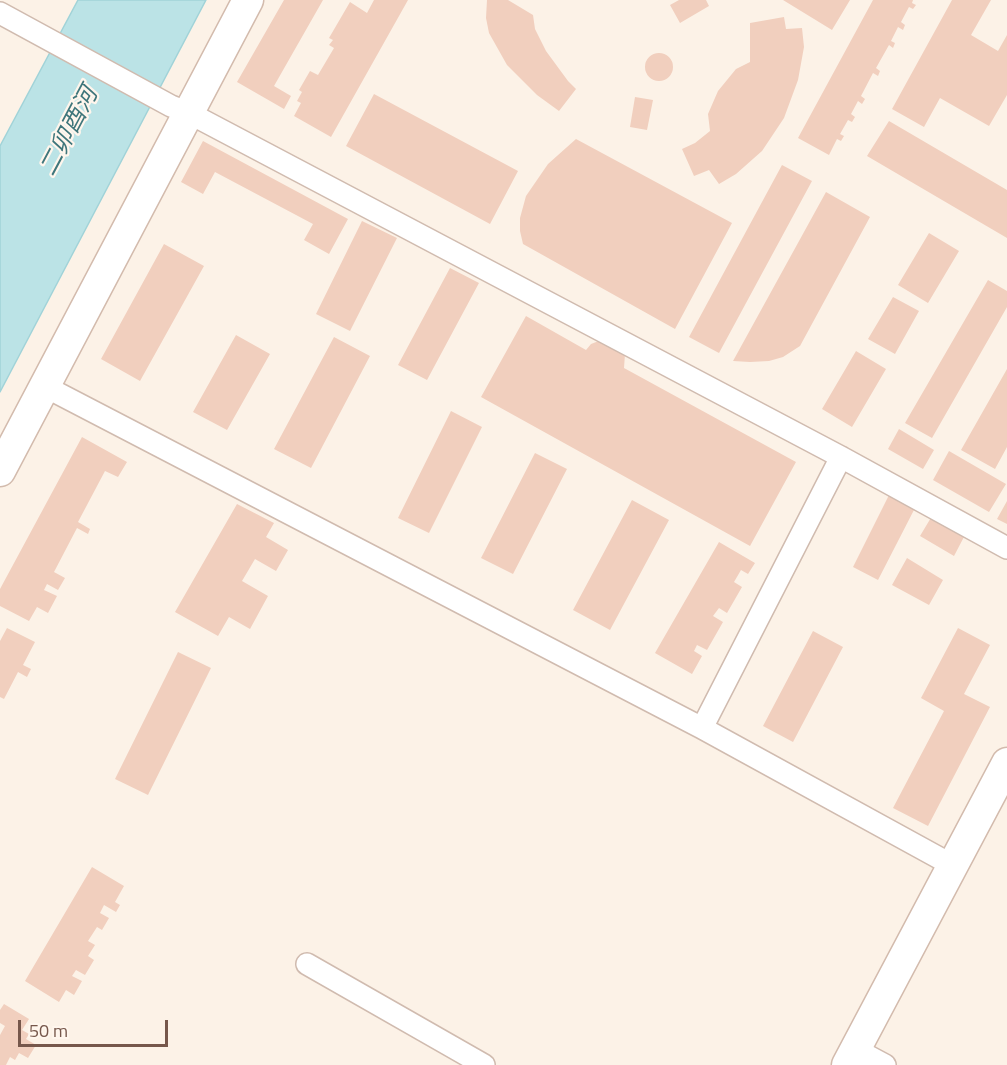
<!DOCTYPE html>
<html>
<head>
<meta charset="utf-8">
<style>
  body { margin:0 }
  #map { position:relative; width:1007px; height:1065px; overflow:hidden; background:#fcf2e7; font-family:"Titillium Web",sans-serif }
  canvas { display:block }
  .scale { position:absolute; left:18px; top:1020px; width:150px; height:27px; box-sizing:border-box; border:3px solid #76574b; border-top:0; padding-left:8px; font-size:18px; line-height:21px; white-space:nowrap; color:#76574b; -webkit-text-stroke:4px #fff6ed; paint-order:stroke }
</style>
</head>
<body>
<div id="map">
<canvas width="1007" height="1065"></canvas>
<div class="scale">50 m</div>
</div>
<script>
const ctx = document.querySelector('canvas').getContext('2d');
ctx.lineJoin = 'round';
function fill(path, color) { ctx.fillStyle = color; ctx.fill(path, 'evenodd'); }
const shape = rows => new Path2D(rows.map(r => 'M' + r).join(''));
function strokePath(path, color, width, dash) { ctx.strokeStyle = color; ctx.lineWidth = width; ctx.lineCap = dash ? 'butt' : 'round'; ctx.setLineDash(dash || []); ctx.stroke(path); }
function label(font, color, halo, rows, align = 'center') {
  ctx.font = font + ' "Titillium Web","Noto Sans SC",sans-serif'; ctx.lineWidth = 4.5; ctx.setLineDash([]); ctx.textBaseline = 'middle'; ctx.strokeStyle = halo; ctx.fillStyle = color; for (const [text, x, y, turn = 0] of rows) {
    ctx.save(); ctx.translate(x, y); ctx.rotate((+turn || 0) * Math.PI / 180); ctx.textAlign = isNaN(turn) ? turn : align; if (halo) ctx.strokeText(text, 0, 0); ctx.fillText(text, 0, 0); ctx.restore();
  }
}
const water = shape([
  [78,0,206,0,0,392,0,146,78,0]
]);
fill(water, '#bbe3e6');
strokePath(water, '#a1d3d8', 1.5);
fill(shape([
  [284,0,323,0,274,86,291,96,284,109,237,82],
  [374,0,408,0,331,137,294,116,301,103,297,101,302,92,299,90,310,71,318,75,334,48,329,45,333,40,329,38,350,2,367,13],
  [487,0,508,0,533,15,535,29,546,51,568,81,576,89,559,111,537,95,507,65,489,33,486,18],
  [679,0,706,0,709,6,680,23,670,5],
  [783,0,850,0,832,30],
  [873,0,913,0,912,3,916,5,913,9,909,7,901,22,905,25,903,30,898,27,891,41,895,43,893,48,889,45,876,68,880,71,878,76,873,73,861,96,865,99,862,104,858,101,851,114,855,117,852,122,848,120,840,134,844,136,841,141,837,139,829,155,798,138],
  [952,0,991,0,971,35,998,51,1007,35,1007,95,989,126,940,98,924,127,892,109],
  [784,17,786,29,802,28,804,47,798,80,784,118,762,151,736,174,719,184,709,170,694,176,682,149,695,143,710,131,708,114,718,91,736,69,750,62,750,23],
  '645 67a14 14 0 1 1 28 0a14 14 0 1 1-28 0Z',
  [374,94,518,171,490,224,346,146],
  [635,97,653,100,647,130,630,127],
  [889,121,1007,190,1007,238,867,156],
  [576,139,732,223,675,329,523,244,520,231,520,218,526,196,548,164],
  [203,141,348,219,329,254,304,240,313,224,215,172,203,194,181,182],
  [782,165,812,181,719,353,689,337],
  [826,192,870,217,800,346,783,357,769,361,750,362,733,361],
  [362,221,397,238,350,331,316,314],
  [929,233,959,251,928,303,898,285],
  [164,244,204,266,140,381,101,359],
  [450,268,479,283,427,380,398,365],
  [988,280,1007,291,1007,307,932,438,905,423],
  [893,297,919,311,895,354,868,339],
  [526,316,586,350,591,344,604,339,625,354,624,368,796,462,750,546,481,397],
  [236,335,270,354,227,430,193,412],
  [334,337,370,356,311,468,274,449],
  [856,351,886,369,852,427,822,409],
  [1007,369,1007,447,995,469,961,450],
  [451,411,482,427,429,533,398,518],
  [899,429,934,450,923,469,888,449],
  [82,437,127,462,118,477,105,471,78,522,90,529,88,534,77,528,54,572,65,578,58,590,47,584,44,590,57,596,48,613,37,607,29,621,0,606,0,589],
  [949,451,1006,484,989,512,933,480],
  [535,453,567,469,513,574,481,558],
  [889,495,915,508,878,580,853,567],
  [632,500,669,520,610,630,573,610],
  [1007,501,1007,524,997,519],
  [237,504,274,523,266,537,288,550,276,571,255,559,242,581,268,596,250,629,229,617,218,636,175,612],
  [932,516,965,535,954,556,920,536],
  [719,542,755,563,748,574,741,570,734,582,742,587,727,613,719,608,713,616,723,622,707,650,697,645,694,651,702,656,692,674,655,653],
  [907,558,943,580,929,605,892,585],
  [7,628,35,642,23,665,31,669,27,677,18,672,4,699,0,697,0,641],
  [958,628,990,645,964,694,990,707,928,826,893,808,944,711,921,698],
  [813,631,843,647,793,742,763,726],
  [178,652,211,668,148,795,115,779],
  [92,867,124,886,115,902,120,905,116,912,104,905,100,913,109,918,102,930,97,927,88,941,95,945,88,956,94,960,85,975,76,970,72,976,82,981,74,995,66,990,59,1002,25,981],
  [4,1004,29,1019,22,1030,29,1034,26,1039,36,1045,28,1058,19,1053,15,1060,10,1057,6,1065,0,1065,0,1035,5,1026,0,1023,0,1010]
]), '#f1cfbe');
const street = shape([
  [0,13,171,106,189,113,841,457,1007,548],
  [44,386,702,728,952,865],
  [702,728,841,457],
  [307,964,484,1065],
  [855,1049,885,1065]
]);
const secondary = shape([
  [0,471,248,0],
  [847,1065,1007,763]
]);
strokePath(street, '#d0bbaf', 24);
strokePath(secondary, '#d3bbad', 33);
strokePath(street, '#fff', 21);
strokePath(secondary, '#fff', 30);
label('italic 24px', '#3f767b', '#fff6ed', [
  ["二卯酉河",70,132,-62]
]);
</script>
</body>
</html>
